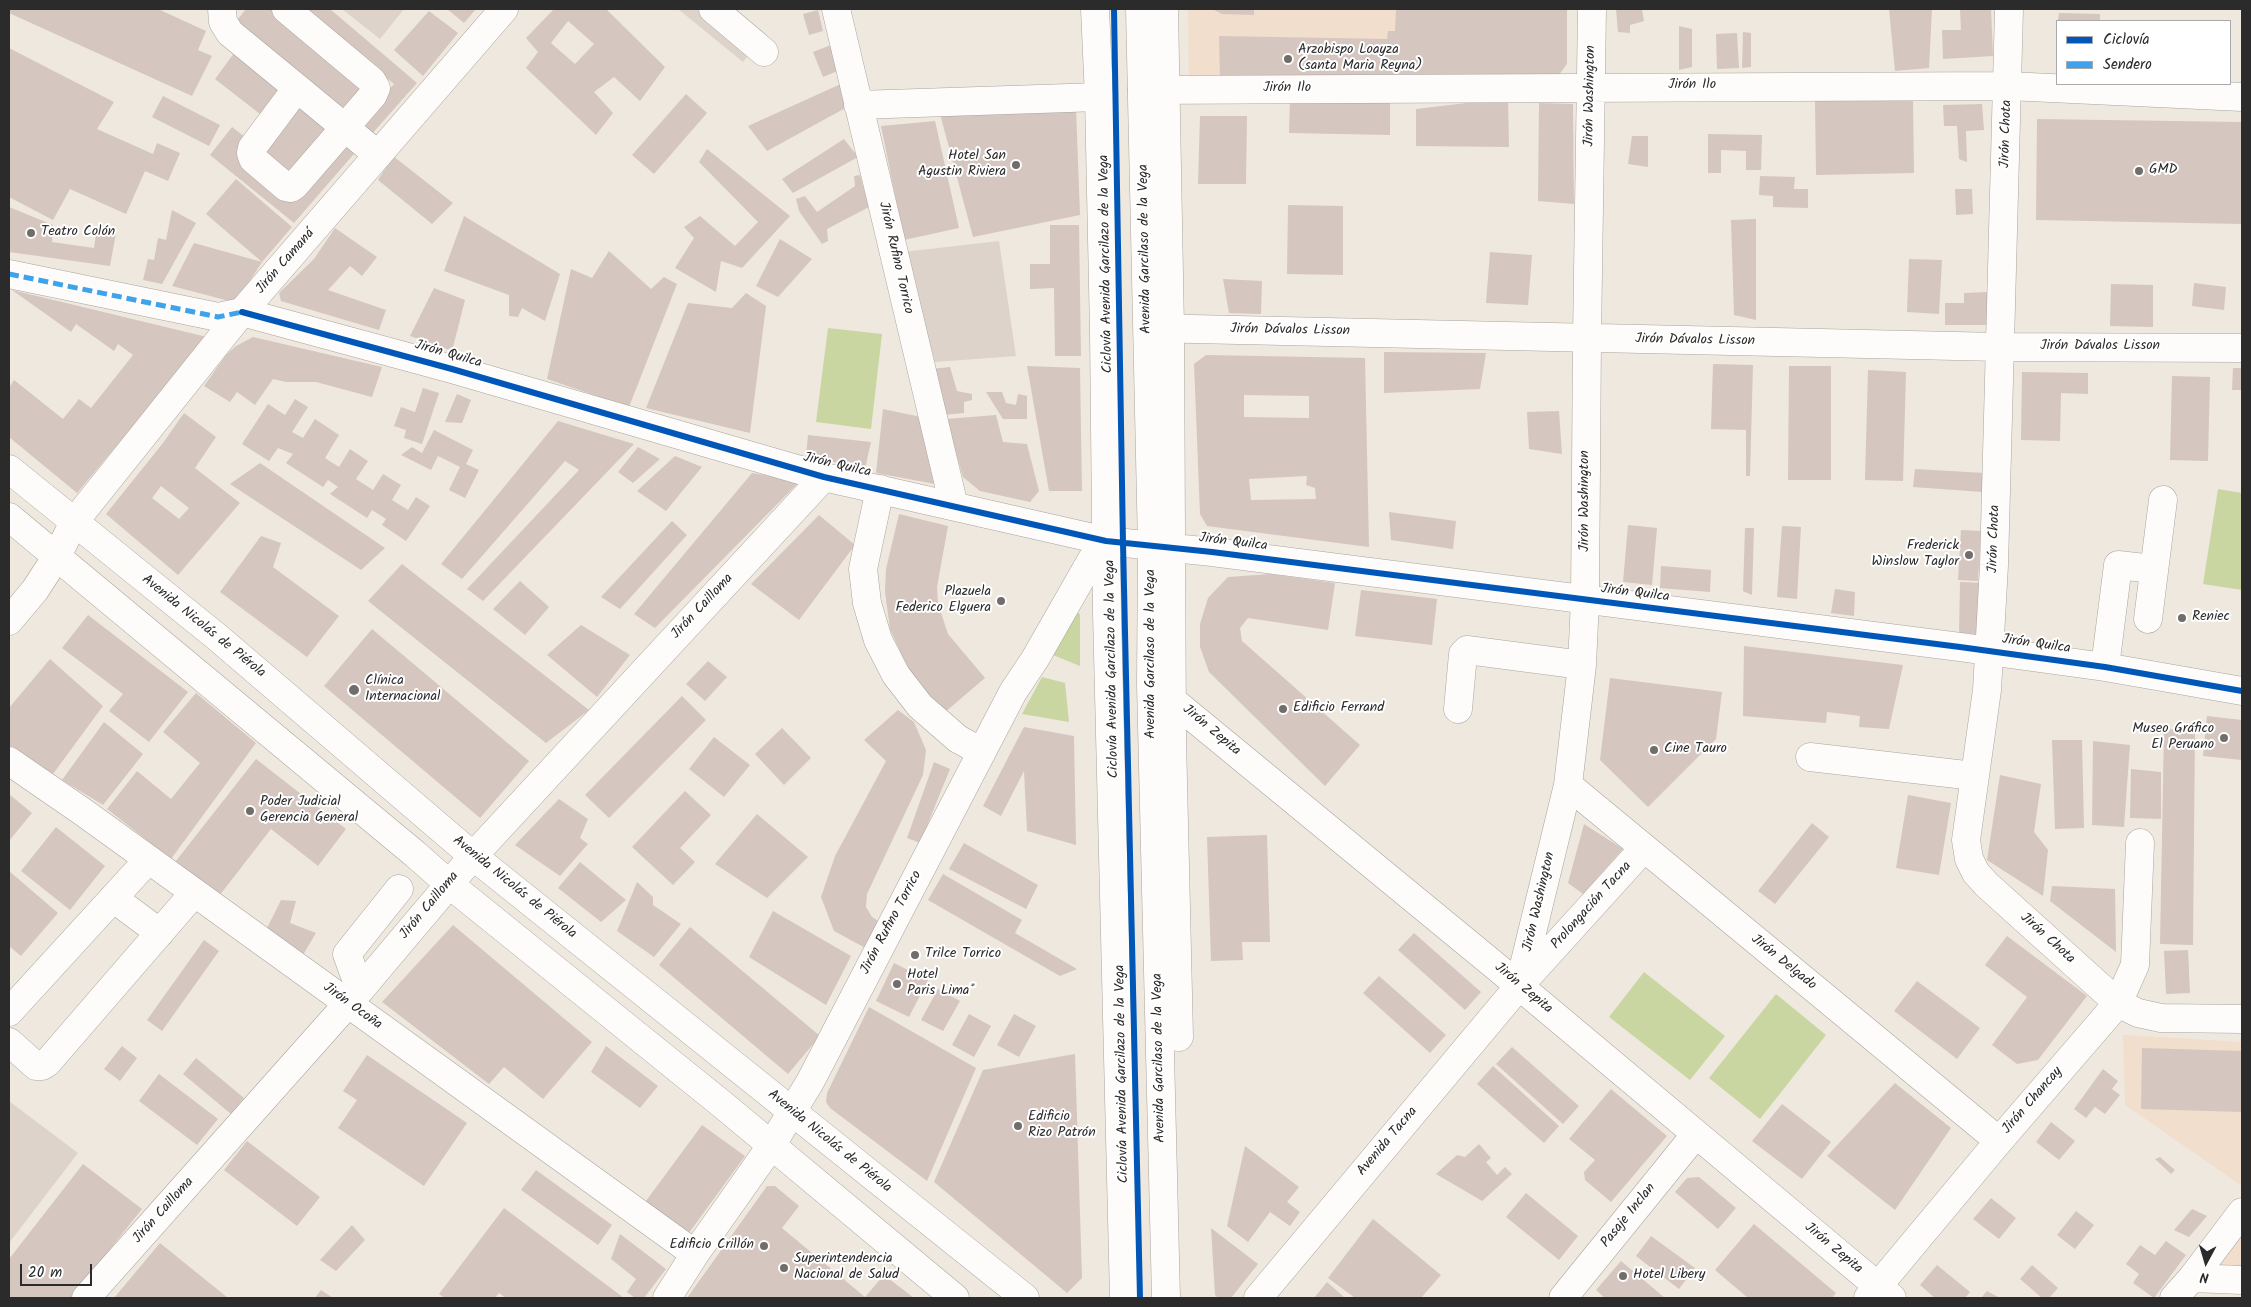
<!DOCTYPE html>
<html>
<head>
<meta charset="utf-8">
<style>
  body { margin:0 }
  #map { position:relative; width:2251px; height:1307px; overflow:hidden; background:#efe8de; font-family:Kalam,sans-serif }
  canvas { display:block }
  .frame { position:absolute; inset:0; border:10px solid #2b2b2b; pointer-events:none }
  .legend { position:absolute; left:2056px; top:20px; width:175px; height:65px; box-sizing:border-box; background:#fff; border:1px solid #aaa; margin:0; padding:6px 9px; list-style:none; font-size:15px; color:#2b2b2b }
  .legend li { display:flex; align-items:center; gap:10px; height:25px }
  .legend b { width:25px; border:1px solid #aaa }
  .north { position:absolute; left:2181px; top:1237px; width:50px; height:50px; -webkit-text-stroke:4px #fff; paint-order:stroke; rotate:186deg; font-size:14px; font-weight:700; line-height:20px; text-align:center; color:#2b2b2b }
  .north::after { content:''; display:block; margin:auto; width:18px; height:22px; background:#2b2b2b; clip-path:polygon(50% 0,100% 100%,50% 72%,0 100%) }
  .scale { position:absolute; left:20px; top:1264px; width:72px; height:22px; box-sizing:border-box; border:2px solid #2b2b2b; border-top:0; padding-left:6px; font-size:15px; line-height:18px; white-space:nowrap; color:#2b2b2b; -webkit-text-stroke:4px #fff; paint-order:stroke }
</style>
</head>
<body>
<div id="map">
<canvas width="2251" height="1307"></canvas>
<div class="frame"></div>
<ul class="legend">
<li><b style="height:6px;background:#0057b8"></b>Ciclovía</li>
<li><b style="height:6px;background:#3ea3eb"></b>Sendero</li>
</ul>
<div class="north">N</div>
<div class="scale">20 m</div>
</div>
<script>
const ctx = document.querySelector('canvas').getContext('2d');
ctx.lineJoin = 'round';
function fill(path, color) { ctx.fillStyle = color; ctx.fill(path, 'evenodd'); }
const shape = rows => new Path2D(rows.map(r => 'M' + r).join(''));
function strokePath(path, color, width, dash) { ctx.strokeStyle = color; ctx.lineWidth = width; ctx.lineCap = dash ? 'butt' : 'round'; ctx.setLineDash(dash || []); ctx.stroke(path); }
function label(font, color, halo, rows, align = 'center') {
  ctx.font = font + ' Kalam,sans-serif'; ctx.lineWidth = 4; ctx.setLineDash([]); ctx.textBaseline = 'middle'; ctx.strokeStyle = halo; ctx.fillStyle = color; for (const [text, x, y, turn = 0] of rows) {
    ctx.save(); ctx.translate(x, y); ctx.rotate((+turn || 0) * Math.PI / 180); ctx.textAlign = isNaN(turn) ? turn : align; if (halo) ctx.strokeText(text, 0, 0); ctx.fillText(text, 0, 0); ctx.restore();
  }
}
fill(shape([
  [1188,9,1421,9,1420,32,1388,32,1386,78,1189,80],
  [2123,1035,2242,1042,2242,1186,2125,1105],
  [2242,1229,2242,1269,2215,1267]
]), '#f1decc');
fill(shape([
  [342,9,404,9,380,39],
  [678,9,736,9,766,34,743,62],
  [999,241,1016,356,935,362,903,252],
  [9,1101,78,1153,9,1243]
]), '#ddd3ca');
fill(shape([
  [828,328,882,334,871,429,816,422],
  [2218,489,2242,493,2242,590,2203,584],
  [1072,610,1080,614,1080,666,1048,653],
  [1042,677,1065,683,1069,722,1022,714],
  [1644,972,1725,1036,1690,1080,1609,1017],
  [1776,994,1826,1035,1760,1119,1709,1078]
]), '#c9d6a2');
fill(shape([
  [9,9,158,9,206,31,198,50,212,56,192,96,9,13],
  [246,9,272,9,368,88,344,117,233,25],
  [303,9,330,9,417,83,370,136,359,126,394,84],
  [447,9,476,9,464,23],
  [554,9,606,9,665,67,640,101,614,77,594,92,613,113,596,135,526,68,538,52,526,38],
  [568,21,594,44,575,64,551,43],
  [1212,9,1254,9,1254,15,1222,14],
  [1396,9,1567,9,1567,64,1559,75,1220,79,1219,36,1387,39,1388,31,1395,31],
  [1616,9,1642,9,1644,21,1630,25,1630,33,1618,32],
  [1889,9,1932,9,1929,68,1895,71],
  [1960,9,1991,9,1993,56,1943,59,1942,30,1961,30],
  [818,10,823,31,809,35,803,14],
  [429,11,458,33,423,76,394,50],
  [2059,13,2100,14,2100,21,2058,21],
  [1679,26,1692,29,1692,67,1679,70],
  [1743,32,1751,33,1751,67,1742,68],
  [1737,33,1739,68,1717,69,1716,34],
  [831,45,840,70,823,77,813,52],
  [9,48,114,102,97,129,153,154,157,143,180,153,168,181,145,171,126,214,70,189,53,220,9,197],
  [237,49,283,84,260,114,215,79],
  [843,83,849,106,767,151,748,126],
  [686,94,707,113,654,174,632,155],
  [163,96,220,125,209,146,152,117],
  [1290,98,1390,99,1390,135,1289,133],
  [1508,98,1509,147,1416,146,1416,109],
  [1913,100,1914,173,1816,175,1815,101],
  [301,101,331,125,292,173,262,150],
  [1539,103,1573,104,1574,204,1538,201],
  [1982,104,1984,130,1966,131,1967,162,1959,159,1957,126,1944,126,1943,105],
  [1076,109,1080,215,973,237,940,114],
  [1200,116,1247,116,1246,184,1198,184],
  [2037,119,2242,122,2242,224,2036,220],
  [935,121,959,228,904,240,881,126],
  [232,127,250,141,238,156,294,203,347,138,359,148,294,223,210,155],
  [1708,134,1762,135,1761,170,1746,170,1746,151,1721,150,1721,173,1708,173],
  [1632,136,1648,136,1648,167,1628,164],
  [844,139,858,157,793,193,782,179],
  [707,149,790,216,742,268,721,261,716,292,675,268,694,238,684,227,700,216,735,246,758,222,699,162],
  [393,156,453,203,432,224,378,180],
  [860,175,869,207,827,229,828,241,822,244,799,211,796,199,805,196,817,212,855,186,854,176],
  [1760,176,1795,177,1794,189,1808,189,1808,208,1773,207,1773,196,1759,195],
  [236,179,292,227,262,262,206,214],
  [1955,189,1972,189,1973,214,1956,215],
  [1288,205,1343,206,1343,275,1287,274],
  [9,207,53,225,52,242,94,248,97,228,116,233,110,266,9,252],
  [172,210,196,223,162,284,143,280,148,259,154,260,158,238,166,240],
  [464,216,560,274,545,321,522,308,518,317,509,316,509,295,444,271],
  [1756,219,1756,320,1734,315,1731,220],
  [1050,225,1079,225,1081,356,1055,356,1054,288,1030,289,1030,264,1050,264],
  [335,228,377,257,362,276,350,266,328,290,386,310,379,330,281,301,279,293,314,259],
  [780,239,812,259,778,297,756,286],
  [194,243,262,262,242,293,233,302,172,286],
  [609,251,651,289,664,277,677,284,629,407,547,379,571,269,592,278],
  [1490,252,1532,255,1528,305,1486,303],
  [1909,259,1942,260,1939,314,1907,312],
  [1223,279,1262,281,1261,314,1229,313],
  [2194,283,2226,287,2224,310,2192,306],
  [2111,284,2153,285,2153,327,2110,326],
  [434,288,465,300,452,351,410,336],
  [12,290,207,337,77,493,9,437,9,388,14,380,63,419,79,399,91,408,133,355,118,344,114,351,76,324,71,332],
  [1988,292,1989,325,1945,325,1945,303,1964,303,1964,293],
  [746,293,766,306,750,433,646,408,688,303,732,308],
  [253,337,382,367,372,397,316,382,286,382,273,379,255,405,237,392,230,402,204,386,226,355,236,346],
  [1384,352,1486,353,1480,389,1384,393],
  [1206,355,1365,358,1369,547,1207,526,1200,514,1194,364],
  [1244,395,1309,396,1309,418,1244,417],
  [1307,476,1306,485,1315,488,1316,499,1251,500,1249,479],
  [1713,364,1753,365,1750,476,1746,476,1746,430,1711,429],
  [1027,366,1080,368,1082,491,1049,491],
  [1789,366,1831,366,1831,480,1788,480],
  [950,367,957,391,972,394,972,400,964,402,964,413,944,415,930,369],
  [2233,368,2242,368,2242,390,2232,390],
  [1868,370,1906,372,1903,481,1865,480],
  [2022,372,2088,373,2088,394,2061,393,2060,441,2021,440],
  [2172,376,2210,377,2208,461,2170,460],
  [423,388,439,393,422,444,404,438,406,430,394,426,401,407,415,412],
  [986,392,1002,392,1006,403,1016,405,1018,394,1027,396,1027,419,1003,419],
  [457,394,471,400,462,423,445,422],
  [295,399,308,407,292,432,303,438,315,419,339,435,325,458,339,467,350,449,368,461,356,479,373,490,383,474,401,485,392,500,408,510,416,497,430,506,406,541,382,525,386,519,372,510,367,518,330,494,338,487,328,480,323,487,286,463,293,454,278,448,269,461,242,444,268,404,285,415],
  [883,409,921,417,935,484,876,473],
  [1559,411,1562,454,1529,449,1527,412],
  [184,413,216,437,195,468,240,503,178,575,106,514,163,443],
  [161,486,189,508,179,519,152,498],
  [996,415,1003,442,1027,444,1039,491,1030,502,980,491,963,477,946,419],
  [558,421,634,444,483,601,467,589,579,470,565,461,462,579,441,564],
  [434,430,473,450,466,464,479,470,465,498,449,490,460,467,438,456,431,470,401,455,412,447,422,453],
  [808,435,871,442,865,469,806,456],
  [638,447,660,459,633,483,618,472],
  [675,456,702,467,666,511,637,491],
  [260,463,385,548,361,570,230,484],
  [1915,469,1985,473,1982,492,1913,487],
  [752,473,800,481,655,628,634,614],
  [1389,512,1456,521,1453,549,1391,540],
  [899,514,948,526,937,587,938,604,948,634,985,678,944,713,923,690,905,662,890,629,885,592,886,569],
  [819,515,855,545,799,620,751,584],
  [672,521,687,535,620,609,601,597],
  [1628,525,1657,528,1652,585,1623,582],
  [1782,526,1801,527,1797,599,1777,597],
  [1745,528,1754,528,1752,595,1743,591],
  [1961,530,1981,531,1978,581,1958,580],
  [261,536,281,543,273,567,339,616,307,657,220,592],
  [402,564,589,710,546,743,368,601],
  [1661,566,1711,570,1710,592,1660,588],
  [1270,574,1335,583,1328,630,1248,618,1240,628,1242,641,1360,745,1325,786,1209,672,1200,647,1200,624,1208,598,1228,577],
  [520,581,549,607,525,635,493,609],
  [1960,582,1985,583,1977,634,1959,633],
  [1835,589,1855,592,1854,616,1831,613],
  [1361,590,1437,599,1432,645,1355,636],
  [88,615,188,692,149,742,109,711,123,694,62,648],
  [581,625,630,655,597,697,547,655],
  [372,629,529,761,480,818,324,686],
  [1744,646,1903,665,1889,729,1859,727,1860,716,1827,712,1826,723,1743,716],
  [50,659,103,706,53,774,9,747,9,708],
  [708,661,727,677,705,701,686,684],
  [1610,678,1722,692,1716,739,1648,807,1600,760],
  [196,693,256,743,171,859,107,809,137,771,171,799,200,763,163,732],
  [682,696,706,720,609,818,585,795],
  [898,710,914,722,926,750,923,775,867,894,866,907,872,917,883,924,869,950,834,931,821,897,835,856,886,761,864,740],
  [2207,716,2242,720,2242,760,2203,756],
  [104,722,143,754,103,805,62,780],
  [1024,727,1074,736,1076,845,1027,831,1024,771,1001,816,983,806],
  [782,728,811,758,784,785,755,754],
  [2164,729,2195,730,2193,945,2160,944],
  [714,737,750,765,724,797,689,769],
  [2052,740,2082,740,2084,828,2055,829],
  [2093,741,2130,745,2124,827,2092,825],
  [256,759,346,829,318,866,271,829,216,900,172,866],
  [934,762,950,769,920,843,907,838],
  [2131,769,2161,772,2161,819,2130,818],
  [2000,775,2041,784,2034,832,2048,850,2043,896,1987,860],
  [685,791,711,815,680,848,695,862,673,885,632,847],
  [9,794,32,813,9,841],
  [1908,795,1951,803,1939,875,1896,868],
  [559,799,588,819,580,838,588,844,560,876,515,845],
  [757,814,808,857,767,898,715,864],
  [1812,823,1829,837,1775,904,1758,891],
  [1584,824,1623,849,1583,894,1568,883],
  [56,827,105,866,70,910,21,871],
  [1267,835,1270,942,1242,942,1243,960,1211,961,1207,837],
  [964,843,1038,885,1026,909,949,869],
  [580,862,626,900,601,922,558,888],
  [9,871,58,913,21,956,9,946],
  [943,874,1022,920,1015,933,1077,969,1060,976,928,900],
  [637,882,653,897,653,905,681,924,654,957,617,931],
  [2052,886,2115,889,2116,952,2050,901],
  [281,900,296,901,290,923,316,933,300,960,264,934],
  [773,911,851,956,826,1005,749,957],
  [453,925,592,1042,543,1099,504,1067,489,1084,382,1002],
  [690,927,820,1036,788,1074,659,965],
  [1414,933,1481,992,1465,1010,1398,950],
  [2007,936,2087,996,2038,1060,2017,1064,1992,1045,2027,997,1985,965],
  [204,940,219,951,162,1031,147,1020],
  [2188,950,2190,993,2166,994,2164,951],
  [894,963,928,980,909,1017,876,1001],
  [1379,976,1446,1035,1430,1053,1363,993],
  [1917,981,1980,1028,1957,1059,1894,1011],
  [938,989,960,1001,943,1031,921,1020],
  [869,1007,976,1068,927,1181,830,1108,826,1102,827,1093],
  [969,1014,991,1026,974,1057,952,1045],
  [1014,1014,1036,1026,1019,1057,997,1045],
  [122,1046,137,1058,120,1081,104,1069],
  [606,1046,658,1086,640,1108,591,1072],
  [1512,1047,1579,1106,1563,1124,1496,1064],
  [2142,1048,2242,1051,2242,1112,2141,1109],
  [1075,1054,1082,1278,1067,1293,934,1182,983,1070],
  [367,1055,467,1123,424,1186,338,1128,357,1100,343,1091],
  [196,1058,244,1098,231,1114,183,1074],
  [1493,1066,1559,1126,1544,1143,1477,1084],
  [2103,1069,2118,1081,2112,1089,2120,1095,2105,1114,2095,1107,2086,1118,2074,1109],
  [159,1074,218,1119,197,1145,139,1101],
  [1895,1083,1951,1128,1895,1210,1827,1156],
  [1611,1089,1667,1136,1611,1202,1585,1180,1584,1172,1595,1160,1569,1139],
  [1782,1104,1831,1142,1802,1179,1752,1141],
  [2051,1122,2075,1141,2059,1160,2036,1142],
  [702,1125,745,1156,686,1237,643,1205],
  [247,1141,320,1197,297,1226,224,1170],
  [1479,1144,1491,1158,1486,1162,1497,1175,1505,1167,1512,1174,1482,1201,1436,1174,1457,1155,1465,1157],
  [1245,1146,1299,1187,1287,1202,1300,1212,1290,1226,1270,1212,1248,1242,1227,1226],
  [2160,1157,2175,1170,2171,1174,2155,1159],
  [83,1164,142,1209,71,1298,9,1298,9,1259],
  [536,1170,612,1225,598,1245,521,1190],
  [1699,1177,1736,1208,1718,1229,1675,1192,1687,1178],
  [767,1186,775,1186,799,1206,782,1228,865,1297,884,1275,914,1298,687,1298],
  [1526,1193,1578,1236,1559,1260,1506,1217],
  [1991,1198,2016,1218,1999,1239,1973,1219],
  [504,1208,624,1298,506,1298,499,1293,495,1298,445,1298,439,1294],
  [2192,1209,2207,1216,2189,1237,2174,1230],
  [2076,1211,2094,1225,2075,1249,2057,1235],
  [1373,1219,1441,1275,1421,1298,1355,1298,1328,1278],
  [1754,1224,1836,1293,1832,1298,1748,1298,1715,1270],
  [352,1225,365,1240,336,1271,320,1260],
  [1211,1228,1258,1264,1231,1298,1218,1298,1215,1295],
  [620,1234,666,1269,644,1298,635,1298,627,1292,636,1279,611,1259],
  [1651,1236,1695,1268,1679,1289,1636,1256],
  [2166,1241,2186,1255,2154,1298,2133,1283,2139,1274,2126,1264,2140,1245,2155,1255],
  [160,1243,228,1298,114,1298],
  [1621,1261,1665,1298,1605,1298,1596,1290],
  [1937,1265,1970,1292,1965,1298,1935,1298,1920,1285],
  [2032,1265,2058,1288,2049,1298,2042,1298,2020,1279],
  [1327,1282,1345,1298,1314,1298],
  [321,1290,333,1298,315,1298],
  [1987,1291,2000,1298,1981,1298]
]), '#d5c6c0');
const minor = shape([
  [222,9,223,22,230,33,297,88,252,148,251,153,253,159,286,187,291,188,295,185,373,95,376,88,372,81,286,9],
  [713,9,764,52],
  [836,9,954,506],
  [2009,9,1994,565,1987,690,1966,840,1969,859,1976,873,1987,885,2118,1003,2138,1013,2161,1018,2242,1019],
  [297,88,378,155],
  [1142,90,2008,86,2242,97],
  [858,105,1099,97],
  [9,274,218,317,242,312,452,369,824,477,1106,541,1212,552,1960,647,2105,667,2242,691],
  [1148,328,2000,347,2242,348],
  [880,489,863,569,867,603,878,640,896,675,920,706,958,739,982,752],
  [2148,619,2163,500],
  [9,621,35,590,57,556,74,522,242,312,504,9],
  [2105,667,2118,565,2154,569],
  [1156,687,1499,969,1892,1298],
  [1458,709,1463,654,1467,650,1582,665],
  [1810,757,1974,776],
  [9,761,83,812,695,1254],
  [1568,785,1999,1141],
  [113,898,160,933],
  [1519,986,1568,785,1582,665,1585,600,1587,338,1592,9],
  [360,990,347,954,399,889],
  [9,1012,148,860],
  [9,1042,36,1066,42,1066,47,1063,194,893],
  [2192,1278,2242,1212],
  [86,1298,360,990,473,856,824,477],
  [667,1298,695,1254,771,1146,810,1082,1013,692,1035,659,1092,559,1106,541],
  [1258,1298,1519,986,1644,848],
  [1563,1298,1696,1134],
  [1868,1298,1999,1141,2118,1003,2135,965,2140,843],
  [2174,1298,2192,1278,2242,1280]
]);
const major = shape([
  [1095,9,1099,97,1104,333,1107,613,1124,1298],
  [1140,9,1152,546,1151,685,1166,1298],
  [1164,9,1170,328,1172,738,1179,1037],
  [9,469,217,637,473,856,1025,1298],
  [9,517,415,854,449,884,723,1105,955,1298]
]);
strokePath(minor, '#a8a49f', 29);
strokePath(major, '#a8a49f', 29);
strokePath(minor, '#fdfcfa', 28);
strokePath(major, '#fdfcfa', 28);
strokePath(shape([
  [9,274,218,317,242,312]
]), '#3ea3eb', 5, [10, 5]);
strokePath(shape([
  [1114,9,1123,543,1140,1298],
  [242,312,452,369,824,477,1106,541,1212,552,1960,647,2105,667,2242,691]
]), '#0057b8', 6);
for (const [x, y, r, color] of [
  [1288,59,5,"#706d6a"],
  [1016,165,5,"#706d6a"],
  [2139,171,5,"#706d6a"],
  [31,233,5,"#706d6a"],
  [1969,555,5,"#706d6a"],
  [1001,601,5,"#706d6a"],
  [2182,618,5,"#706d6a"],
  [354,690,6,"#706d6a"],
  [1283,709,5,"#706d6a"],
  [2224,738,5,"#706d6a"],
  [1654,750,5,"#706d6a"],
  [250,811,5,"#706d6a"],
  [915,955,5,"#706d6a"],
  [897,984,5,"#706d6a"],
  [1018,1126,5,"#706d6a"],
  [764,1246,5,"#706d6a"],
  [784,1268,5,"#706d6a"],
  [1623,1276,5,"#706d6a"]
]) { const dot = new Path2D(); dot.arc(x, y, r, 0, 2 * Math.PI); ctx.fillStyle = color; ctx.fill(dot); strokePath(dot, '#fff', 2); }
label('14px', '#2b2b2b', '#fff', [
  ["Arzobispo Loayza",1298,51],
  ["(santa Maria Reyna)",1298,67],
  ["Hotel San",1006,157,"right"],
  ["Agustin Riviera",1006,173,"right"],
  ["GMD",2149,171],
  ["Teatro Colón",41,233],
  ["Frederick",1959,547,"right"],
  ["Winslow Taylor",1959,563,"right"],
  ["Plazuela",991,593,"right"],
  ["Federico Elguera",991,609,"right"],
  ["Reniec",2192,618],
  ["Clínica",365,682],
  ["Internacional",365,698],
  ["Edificio Ferrand",1293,709],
  ["Museo Gráfico",2214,730,"right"],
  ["El Peruano",2214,746,"right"],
  ["Cine Tauro",1664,750],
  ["Poder Judicial",260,803],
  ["Gerencia General",260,819],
  ["Trilce Torrico",925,955],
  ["Hotel",907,976],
  ["Paris Lima*",907,992],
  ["Edificio",1028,1118],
  ["Rizo Patrón",1028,1134],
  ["Edificio Crillón",754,1246,"right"],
  ["Superintendencia",794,1260],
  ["Nacional de Salud",794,1276],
  ["Hotel Libery",1633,1276]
], 'left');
label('14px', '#2b2b2b', '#fff', [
  ["Jirón Ilo",1692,86],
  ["Jirón Ilo",1287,89],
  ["Jirón Washington",1591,96,-89],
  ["Jirón Chota",2007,134,-88],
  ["Avenida Garcilaso de la Vega",1146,249,-91],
  ["Jirón Rufino Torrico",895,258,77],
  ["Jirón Camaná",286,262,-49],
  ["Ciclovía Avenida Garcilazo de la Vega",1107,264,-91],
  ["Jirón Dávalos Lisson",1290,331,1],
  ["Jirón Dávalos Lisson",1695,341,1],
  ["Jirón Dávalos Lisson",2100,347],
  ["Jirón Quilca",448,355,16],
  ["Jirón Quilca",837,466,13],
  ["Jirón Washington",1586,501,-90],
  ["Jirón Chota",1995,539,-88],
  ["Jirón Quilca",1233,543,7],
  ["Jirón Quilca",1635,594,7],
  ["Jirón Cailloma",703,607,-47],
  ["Avenida Nicolás de Piérola",203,627,39],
  ["Jirón Quilca",2036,645,8],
  ["Avenida Garcilaso de la Vega",1152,654,-90],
  ["Ciclovía Avenida Garcilazo de la Vega",1113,669,-91],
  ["Jirón Zepita",1211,731,40],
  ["Avenida Nicolás de Piérola",514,888,39],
  ["Jirón Washington",1540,902,-77],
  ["Jirón Cailloma",430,906,-50],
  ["Prolongación Tacna",1592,906,-48],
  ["Jirón Rufino Torrico",892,923,-62],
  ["Jirón Chota",2047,939,42],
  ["Jirón Delgado",1783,963,39],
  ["Jirón Zepita",1523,989,40],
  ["Jirón Ocoña",352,1007,36],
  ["Avenida Garcilaso de la Vega",1160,1058,-91],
  ["Ciclovía Avenida Garcilazo de la Vega",1123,1074,-91],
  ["Jirón Chancay",2033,1101,-49],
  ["Avenida Nicolás de Piérola",829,1142,39],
  ["Avenida Tacna",1388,1142,-50],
  ["Jirón Cailloma",164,1211,-48],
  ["Pasaje Inclan",1629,1216,-51],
  ["Jirón Zepita",1833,1249,40]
]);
</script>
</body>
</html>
